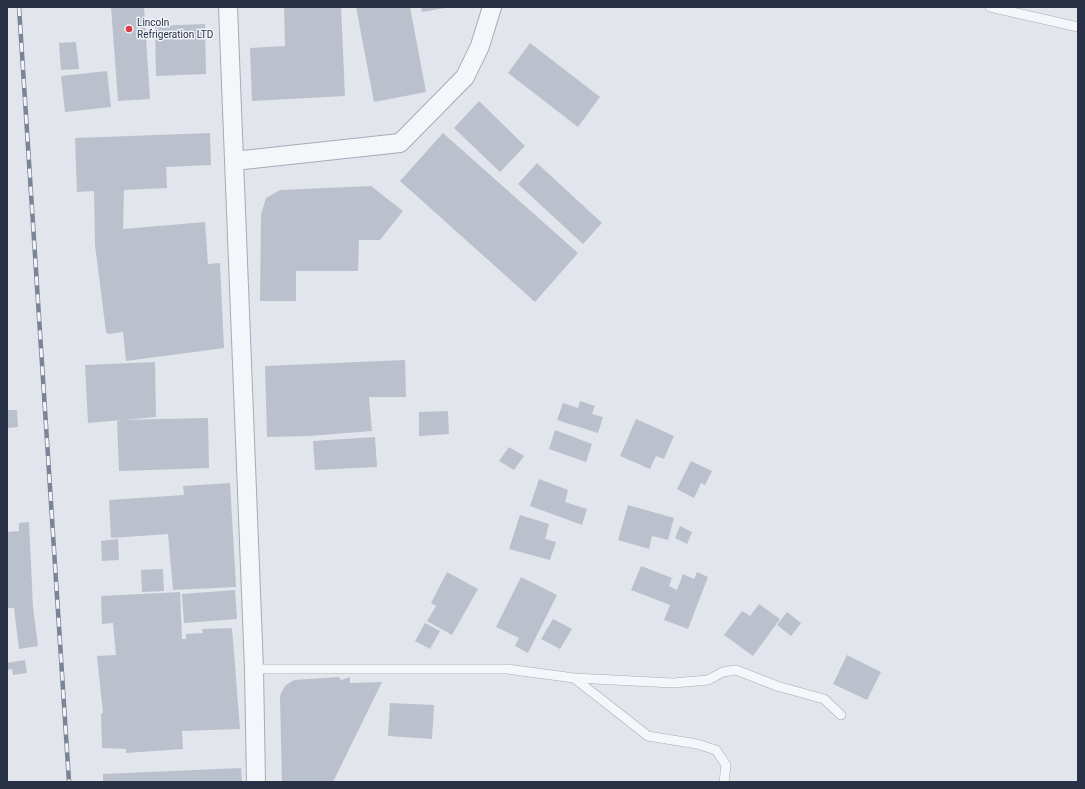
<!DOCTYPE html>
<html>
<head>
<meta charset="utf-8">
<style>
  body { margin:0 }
  #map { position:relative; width:1085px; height:789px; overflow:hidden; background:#e2e5ec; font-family:Roboto,sans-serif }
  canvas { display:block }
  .frame { position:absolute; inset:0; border:8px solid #283146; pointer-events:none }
</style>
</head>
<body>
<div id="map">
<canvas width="1085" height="789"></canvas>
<div class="frame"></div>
</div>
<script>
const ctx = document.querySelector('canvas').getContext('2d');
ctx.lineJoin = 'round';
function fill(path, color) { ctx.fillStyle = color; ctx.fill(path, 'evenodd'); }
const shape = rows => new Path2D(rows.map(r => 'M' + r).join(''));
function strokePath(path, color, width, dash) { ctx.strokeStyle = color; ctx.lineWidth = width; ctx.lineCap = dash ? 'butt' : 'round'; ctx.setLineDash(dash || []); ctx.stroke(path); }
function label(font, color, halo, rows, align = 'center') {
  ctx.font = font + ' Roboto,sans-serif'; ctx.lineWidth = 3; ctx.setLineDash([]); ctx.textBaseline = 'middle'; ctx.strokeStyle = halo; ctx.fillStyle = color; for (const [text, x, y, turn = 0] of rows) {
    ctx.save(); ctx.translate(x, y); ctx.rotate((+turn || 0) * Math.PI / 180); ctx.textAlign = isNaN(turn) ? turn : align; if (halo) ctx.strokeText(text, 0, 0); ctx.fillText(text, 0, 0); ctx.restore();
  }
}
fill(shape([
  [111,7,144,7,150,99,118,101],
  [284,7,341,7,345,96,252,101,250,48,285,46],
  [356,7,410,7,426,92,374,102],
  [421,7,445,7,445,8,422,12],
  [205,24,206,74,156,76,155,26],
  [76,42,79,69,61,70,59,43],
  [530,43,600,97,578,127,508,73],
  [107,71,111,107,65,112,61,76],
  [479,101,525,146,500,172,454,128],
  [210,133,211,165,166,167,167,188,124,190,123,229,205,222,208,264,220,263,224,348,126,361,123,332,108,334,106,332,95,245,94,191,77,192,75,138],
  [443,133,578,253,535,302,400,181],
  [537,163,602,223,583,244,518,184],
  [371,186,403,211,380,240,359,240,358,271,296,271,296,301,260,301,261,214,266,198,280,190],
  [405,360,406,397,369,397,372,431,309,436,267,437,265,366],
  [155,362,156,417,88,423,85,365],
  [580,401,595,406,592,414,603,417,598,433,557,420,563,403,578,408],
  [7,410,17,410,18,427,7,428],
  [448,411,449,434,419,436,419,412],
  [208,418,209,468,119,471,117,420],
  [636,419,674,436,664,459,656,456,650,469,620,456],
  [555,430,592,444,586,462,549,449],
  [375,437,377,467,315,470,313,441],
  [509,447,524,456,514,470,499,461],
  [691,461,712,471,705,485,701,483,694,498,677,489],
  [539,479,568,490,565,502,587,509,582,525,530,506],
  [230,483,236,587,173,590,168,534,111,538,109,500,184,495,183,486],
  [628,505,674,518,668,540,652,536,649,549,618,540],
  [520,515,549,524,545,539,556,542,550,560,509,549],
  [29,522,33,607,38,646,19,649,14,608,7,608,7,532,19,531,19,523],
  [680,526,692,532,687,544,675,538],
  [118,539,119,560,102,561,101,541],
  [641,566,672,578,669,586,677,590,683,574,694,579,697,572,708,577,688,629,664,620,670,605,631,590],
  [163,569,164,591,142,592,141,570],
  [447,572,478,589,452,635,427,621,436,606,431,603],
  [521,577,557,595,528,653,515,646,519,638,496,627],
  [235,590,237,619,184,623,182,594],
  [180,592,182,639,186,639,186,634,203,633,202,629,232,628,240,729,182,731,183,749,126,753,126,749,102,748,101,714,103,713,97,656,116,655,113,623,102,624,101,596],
  [759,604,780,619,753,656,724,635,742,611,750,616],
  [787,612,801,623,791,636,777,625],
  [553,619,572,629,560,649,541,639],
  [425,623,440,631,430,649,415,641],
  [847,655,881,672,867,700,833,684],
  [25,660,27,673,13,675,12,669,7,670,7,663],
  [339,677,341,680,350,677,350,683,382,682,333,782,282,782,280,696,282,691,286,685,294,680],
  [390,703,434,705,432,739,388,736],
  [241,768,242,782,103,782,103,774]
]), '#bbc1cc');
const service = shape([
  [990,7,1078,27],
  [254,669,507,669,574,678,673,683,708,680,723,672,736,670,777,686,824,699,841,715],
  [574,678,648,736,697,744,716,750,726,765,724,782]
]);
const minor = shape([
  [228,7,254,669,256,782],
  [234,161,400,143,465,77,480,46,492,7]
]);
strokePath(service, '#a6abb7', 10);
strokePath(minor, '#a6abb7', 20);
strokePath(service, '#f5f6f9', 9);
strokePath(minor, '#f5f6f9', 18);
const rail = shape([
  [19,7,69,782]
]);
strokePath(rail, '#7a8397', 4.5);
strokePath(rail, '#f2f4f9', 3, [9]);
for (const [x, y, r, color] of [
  [129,29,4,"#dc3b48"]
]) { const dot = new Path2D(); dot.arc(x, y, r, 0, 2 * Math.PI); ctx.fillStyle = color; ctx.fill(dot); strokePath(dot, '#f2f4f9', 1.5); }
label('10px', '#283146', '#f2f4f9', [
  ["Lincoln",137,23],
  ["Refrigeration LTD",137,35]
], 'left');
</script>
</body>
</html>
